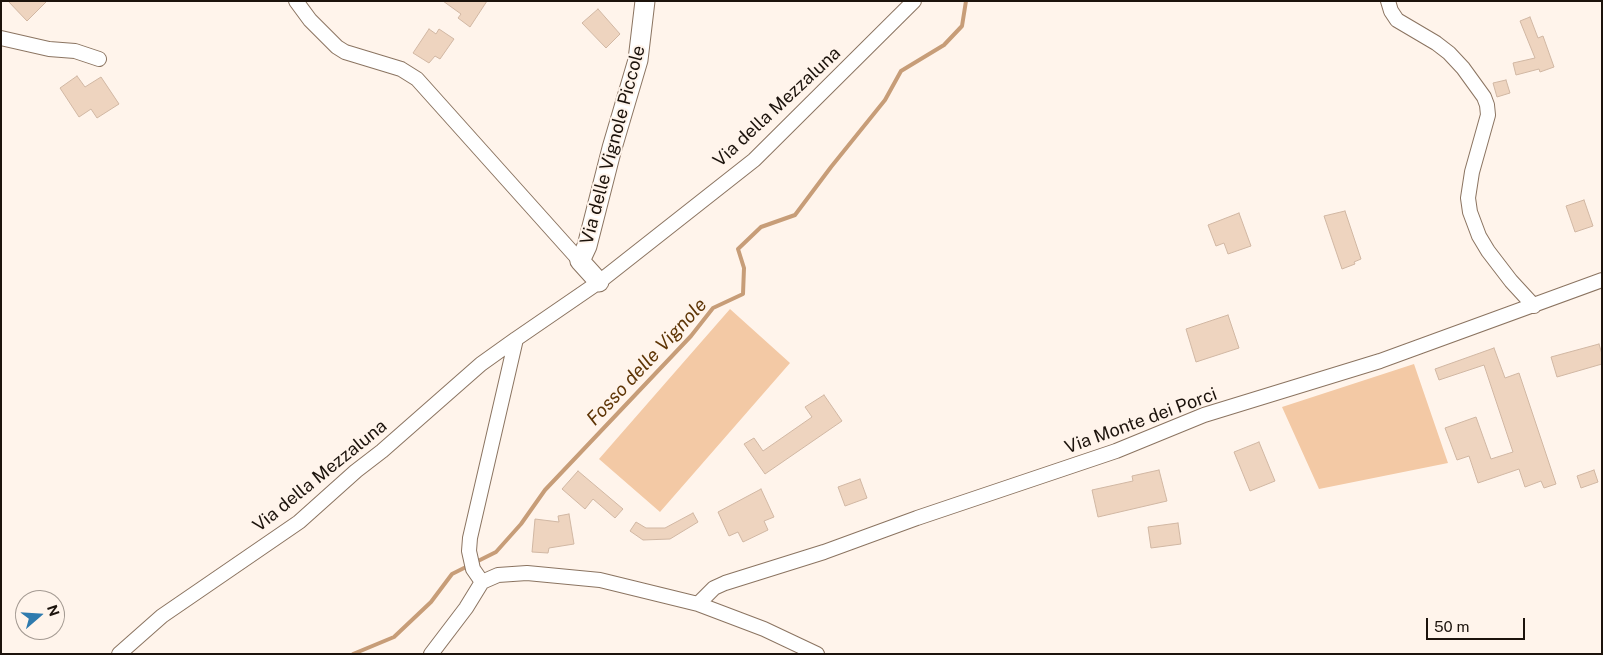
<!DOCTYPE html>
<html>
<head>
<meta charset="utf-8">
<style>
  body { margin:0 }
  #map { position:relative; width:1603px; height:655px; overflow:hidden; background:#fff4eb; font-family:"Public Sans",sans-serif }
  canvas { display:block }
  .frame { position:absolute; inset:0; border:2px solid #1c130c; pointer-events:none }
  .north { position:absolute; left:15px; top:590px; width:50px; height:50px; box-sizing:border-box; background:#fff4eb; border:1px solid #a49a92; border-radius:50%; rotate:71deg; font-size:14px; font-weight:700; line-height:20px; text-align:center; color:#1c130c }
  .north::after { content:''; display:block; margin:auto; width:18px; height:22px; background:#2f7bae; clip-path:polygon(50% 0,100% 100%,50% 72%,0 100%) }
  .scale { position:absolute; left:1426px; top:618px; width:99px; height:22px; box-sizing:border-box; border:2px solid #1c130c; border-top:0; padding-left:6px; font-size:15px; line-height:18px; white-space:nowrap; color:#1c130c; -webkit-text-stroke:4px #fff4eb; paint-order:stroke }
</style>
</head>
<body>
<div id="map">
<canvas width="1603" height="655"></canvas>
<div class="frame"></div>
<div class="north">N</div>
<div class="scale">50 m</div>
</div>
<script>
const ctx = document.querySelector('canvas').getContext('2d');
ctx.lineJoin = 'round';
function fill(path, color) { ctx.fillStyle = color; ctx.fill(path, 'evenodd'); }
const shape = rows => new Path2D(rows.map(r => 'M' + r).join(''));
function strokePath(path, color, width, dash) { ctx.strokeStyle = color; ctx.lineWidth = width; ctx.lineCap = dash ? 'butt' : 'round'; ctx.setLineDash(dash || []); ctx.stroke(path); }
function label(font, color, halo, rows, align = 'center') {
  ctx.font = font + ' "Public Sans",sans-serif'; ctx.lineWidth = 4; ctx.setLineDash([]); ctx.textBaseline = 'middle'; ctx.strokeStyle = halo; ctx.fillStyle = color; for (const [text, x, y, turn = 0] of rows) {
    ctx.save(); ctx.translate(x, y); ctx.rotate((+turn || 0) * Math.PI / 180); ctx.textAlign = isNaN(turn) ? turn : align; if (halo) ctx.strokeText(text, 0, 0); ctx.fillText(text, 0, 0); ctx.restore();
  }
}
fill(shape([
  [730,309,790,363,660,512,599,459],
  [1414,364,1448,463,1319,489,1282,407]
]), '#f3c9a5');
strokePath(shape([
  [353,654,394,637,431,602,452,574,496,552,521,524,545,490,691,336,713,308,743,294,744,268,738,249,761,227,795,215,831,167,885,100,901,71,944,45,962,26,966,1]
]), '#c79d78', 4);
const building = shape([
  [8,1,47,1,27,21,8,1],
  [443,1,487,1,470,27,458,18,461,14,443,1],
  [598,9,620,34,606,48,582,23,598,9],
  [1530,17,1538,38,1543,36,1554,67,1540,72,1539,69,1516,75,1513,63,1535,58,1520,21,1530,17],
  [429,29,436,34,439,29,454,39,440,59,435,56,429,63,413,53,429,29],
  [77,76,85,87,101,77,119,104,97,118,91,109,79,117,60,88,77,76],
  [1506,80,1510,93,1497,97,1493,83,1506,80],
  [1584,200,1593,226,1575,232,1566,206,1584,200],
  [1345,211,1361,259,1354,262,1355,264,1342,269,1324,216,1345,211],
  [1239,213,1251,246,1228,254,1224,243,1216,246,1208,225,1239,213],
  [1228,315,1239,348,1196,362,1186,329,1228,315],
  [1599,344,1602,354,1602,364,1557,377,1551,357,1599,344],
  [1494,348,1505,378,1519,373,1556,484,1544,488,1541,481,1525,487,1519,469,1478,483,1469,456,1457,460,1445,428,1476,417,1491,459,1513,452,1484,365,1439,380,1435,369,1494,348],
  [824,395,842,421,765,474,744,444,754,438,763,451,812,417,805,407,824,395],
  [1259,442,1275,481,1250,491,1234,452,1259,442],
  [1159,470,1167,501,1098,517,1092,490,1133,481,1132,476,1159,470],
  [1594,470,1598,482,1581,488,1577,476,1594,470],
  [578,471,623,509,615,518,593,499,585,509,562,489,578,471],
  [860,479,867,498,845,506,838,487,860,479],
  [761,489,774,517,764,521,768,530,743,542,738,532,729,536,718,512,761,489],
  [693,513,698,522,670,539,643,540,630,531,636,522,646,528,665,528,693,513],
  [569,514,574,544,549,548,548,553,532,552,535,519,559,522,558,516,569,514],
  [1178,523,1181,544,1151,548,1148,527,1178,523]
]);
fill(building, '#eed4bf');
strokePath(building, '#d1b7a3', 1);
const street = shape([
  [296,1,310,20,337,47,345,52,401,69,417,79,580,261],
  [1388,1,1391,11,1397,20,1436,43,1449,53,1463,68,1484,97,1487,105,1488,115,1472,172,1468,198,1470,212,1479,236,1488,251,1511,281,1534,306],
  [1,38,49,49,75,51,99,59],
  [516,339,599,282,754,160,914,1],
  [698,604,714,588,725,583,824,552,917,518,1116,451,1204,415,1380,361,1602,280],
  [119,654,162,616,299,522,356,471,382,451,481,364,516,339,470,538,469,551,473,569,482,582],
  [431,654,466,608,482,582,498,575,527,573,600,580,698,604,764,629,817,654]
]);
const secondary = shape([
  [599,282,580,261,587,246,612,148,638,60,645,1]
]);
strokePath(street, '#8b7461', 16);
strokePath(secondary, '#8b7461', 21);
strokePath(street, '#fff', 14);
strokePath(secondary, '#fff', 19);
label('18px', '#1c130c', '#fff4eb', [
  ["Via della Mezzaluna",777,107,-43],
  ["Via delle Vignole Piccole",613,145,-75],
  ["Via Monte dei Porci",1141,421,-20],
  ["Via della Mezzaluna",320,476,-39]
]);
label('italic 19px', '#5f3607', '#fff4eb', [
  ["Fosso delle Vignole",647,362,-47]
]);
</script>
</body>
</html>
